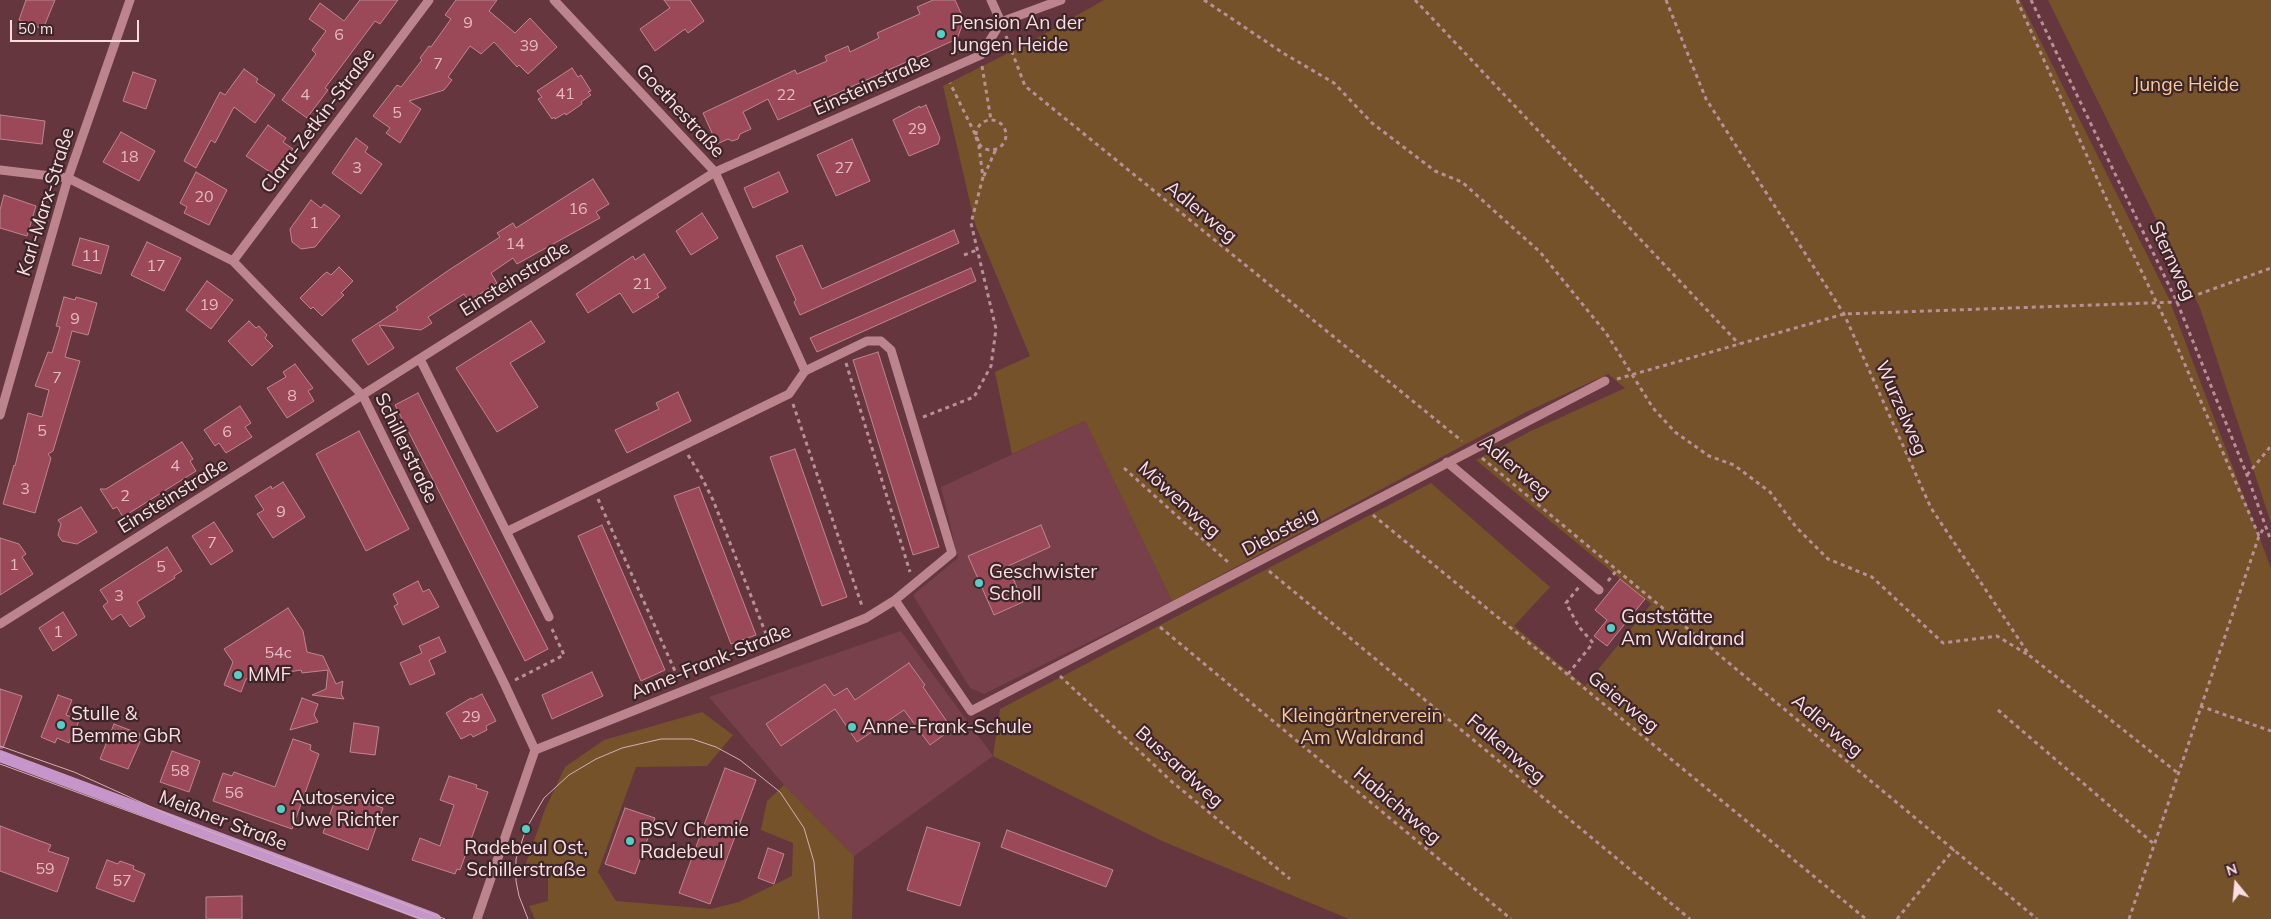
<!DOCTYPE html>
<html>
<head>
<meta charset="utf-8">
<style>
  body { margin:0 }
  #map { position:relative; width:2271px; height:919px; overflow:hidden; background:#66363f; font-family:Mulish,sans-serif }
  canvas { display:block }
  .north { position:absolute; left:2211px; top:859px; width:50px; height:50px; -webkit-text-stroke:4px #3c2629; paint-order:stroke; rotate:343deg; font-size:14px; font-weight:700; line-height:20px; text-align:center; color:#fddee2 }
  .north::after { content:''; display:block; margin:auto; width:18px; height:22px; background:#fddee2; clip-path:polygon(50% 0,100% 100%,50% 72%,0 100%) }
  .scale { position:absolute; left:10px; top:20px; width:129px; height:22px; box-sizing:border-box; border:2px solid #fddee2; border-top:0; padding-left:6px; font-size:15px; line-height:18px; white-space:nowrap; color:#fddee2; -webkit-text-stroke:4px #3c2629; paint-order:stroke }
</style>
</head>
<body>
<div id="map">
<canvas width="2271" height="919"></canvas>
<div class="north">N</div>
<div class="scale">50 m</div>
</div>
<script>
const ctx = document.querySelector('canvas').getContext('2d');
ctx.lineJoin = 'round';
function fill(path, color) { ctx.fillStyle = color; ctx.fill(path, 'evenodd'); }
const shape = rows => new Path2D(rows.map(r => 'M' + r).join(''));
function strokePath(path, color, width, dash) { ctx.strokeStyle = color; ctx.lineWidth = width; ctx.lineCap = dash ? 'butt' : 'round'; ctx.setLineDash(dash || []); ctx.stroke(path); }
function label(font, color, halo, rows, align = 'center') {
  ctx.font = font + ' Mulish,sans-serif'; ctx.lineWidth = 4.5; ctx.setLineDash([]); ctx.textBaseline = 'middle'; ctx.strokeStyle = halo; ctx.fillStyle = color; for (const [text, x, y, turn = 0] of rows) {
    ctx.save(); ctx.translate(x, y); ctx.rotate((+turn || 0) * Math.PI / 180); ctx.textAlign = isNaN(turn) ? turn : align; if (halo) ctx.strokeText(text, 0, 0); ctx.fillText(text, 0, 0); ctx.restore();
  }
}
fill(shape([
  [1085,421,1172,601,984,694,970,688,913,595,958,558,941,487],
  [901,631,993,756,854,856,784,785,709,697]
]), '#77404a');
fill(shape([
  [1104,0,2020,0,2169,299,2271,568,2271,919,1349,919,1162,841,993,756,1000,709,1431,483,1550,587,1514,626,1585,686,1651,604,1476,460,1531,431,1625,388,1608,374,1526,412,1172,601,1085,421,1012,454,995,372,1030,356,975,224,943,86,1030,42],
  [2048,0,2271,0,2271,523,2200,308],
  [702,712,733,735,707,766,636,767,598,872,616,901,711,909,739,902,792,876,793,843,761,830,767,801,784,785,854,856,852,919,535,919,529,906,548,901,548,871,525,866,546,807,565,767,604,740]
]), '#755229');
const building = shape([
  [26,0,55,0,43,29,19,20,26,0],
  [360,0,398,0,380,24,375,21,325,88,328,90,307,118,282,100,316,54,312,50,326,31,309,19,320,3,344,21,360,0],
  [456,0,497,0,489,11,515,33,530,18,557,47,528,74,519,65,517,67,494,42,481,54,470,46,448,77,452,80,444,90,409,101,421,109,400,143,386,133,390,128,373,116,397,85,401,87,422,60,420,58,429,46,431,47,451,19,445,15,456,0],
  [664,0,690,0,704,21,688,33,685,29,655,51,640,29,670,8,664,0],
  [933,0,955,0,964,20,957,39,778,120,768,99,743,112,751,129,740,134,738,139,732,141,728,139,717,144,703,113,795,70,797,74,827,61,825,56,848,46,850,52,879,38,877,33,920,14,917,7,933,0],
  [572,68,578,77,581,75,591,91,588,92,591,95,581,102,582,104,566,115,565,113,555,119,554,117,552,119,538,99,542,97,537,91,572,68],
  [244,69,258,79,256,82,275,95,255,123,234,107,215,143,211,140,196,168,184,161,220,92,225,95,244,69],
  [133,72,156,80,146,109,123,101,133,72],
  [926,105,940,138,938,144,909,156,893,120,920,106,920,108,926,105],
  [0,115,45,121,42,144,0,139,0,115],
  [268,125,286,138,283,142,293,149,273,174,246,156,268,125],
  [121,132,155,151,139,181,103,162,121,132],
  [356,138,368,147,365,152,382,164,361,194,332,173,356,138],
  [852,139,870,181,836,196,817,155,852,139],
  [196,172,227,190,209,225,184,213,187,207,180,203,196,172],
  [779,172,788,192,753,208,744,188,779,172],
  [593,179,609,204,596,212,600,218,517,264,513,258,491,273,497,283,469,301,464,294,428,317,432,323,421,330,379,325,394,348,368,365,352,340,398,310,396,307,449,270,500,237,497,233,513,223,516,228,593,179],
  [4,195,36,206,27,236,0,228,0,210,4,195],
  [311,200,321,208,324,204,340,216,315,247,301,249,292,242,290,229,311,200],
  [702,213,718,238,691,255,676,231,702,213],
  [954,230,959,243,800,315,794,302,796,300,776,256,802,245,822,289,954,230],
  [80,238,109,246,101,274,72,265,80,238],
  [147,242,181,258,164,291,131,275,147,242],
  [644,254,666,288,657,294,659,297,633,313,620,293,588,313,576,294,633,256,635,260,644,254],
  [339,267,353,281,341,293,344,295,322,316,313,307,311,309,300,298,323,275,327,272,331,275,339,267],
  [971,268,976,281,817,352,810,338,971,268],
  [207,281,233,300,211,329,186,310,207,281],
  [64,297,75,300,76,297,97,303,88,335,72,331,65,357,80,361,53,451,48,454,51,458,35,513,3,504,14,465,15,466,28,413,42,417,49,390,35,386,48,352,52,353,60,327,56,326,64,297],
  [249,321,256,328,259,326,267,335,265,338,273,346,252,366,228,341,249,321],
  [531,321,545,342,510,363,538,407,497,432,456,368,531,321],
  [878,352,939,547,913,555,853,360,878,352],
  [295,364,313,388,308,391,314,401,287,418,267,388,286,377,283,372,295,364],
  [678,392,691,421,627,453,615,430,659,409,656,403,678,392],
  [418,393,548,649,525,661,395,405,418,393],
  [240,406,251,423,245,427,252,437,226,453,219,443,215,446,204,430,240,406],
  [359,431,409,529,366,551,316,454,359,431],
  [182,442,193,459,190,461,196,471,123,517,117,507,113,509,100,489,106,489,182,442],
  [795,449,847,597,822,606,770,457,795,449],
  [283,482,305,517,273,538,257,514,264,510,255,496,271,486,272,489,283,482],
  [699,487,756,635,731,644,674,496,699,487],
  [81,507,97,532,77,544,62,541,58,535,61,524,58,520,81,507],
  [214,522,233,551,211,565,192,536,214,522],
  [602,525,665,670,641,681,578,536,602,525],
  [1041,525,1050,547,1008,566,1023,602,994,615,968,556,1041,525],
  [0,538,19,544,26,554,22,557,33,574,0,595,0,538],
  [167,547,182,571,174,576,175,578,137,602,145,617,130,627,121,614,112,620,103,606,108,602,100,590,167,547],
  [1620,579,1645,599,1607,646,1594,636,1607,620,1595,610,1620,579],
  [418,581,423,592,429,589,439,607,403,625,394,606,398,604,393,594,418,581],
  [288,608,303,631,307,652,323,656,336,684,343,681,341,694,344,699,312,695,326,689,328,670,302,673,301,670,246,679,241,692,224,685,233,662,224,649,288,608],
  [63,612,77,635,53,651,39,628,63,612],
  [439,637,446,652,429,660,435,674,410,685,400,663,422,653,419,646,439,637],
  [909,663,925,685,923,687,952,729,930,745,904,710,857,742,835,709,781,746,766,724,825,684,834,696,847,688,855,700,909,663],
  [592,672,603,696,552,719,542,695,592,672],
  [0,689,22,696,3,748,0,748,0,689],
  [482,694,496,721,486,726,487,730,473,737,471,734,461,739,446,713,471,698,472,699,482,694],
  [58,695,72,700,66,715,79,720,74,736,72,735,69,743,57,738,55,743,41,737,58,695],
  [302,698,318,704,314,715,318,722,290,730,302,698],
  [354,723,379,727,375,755,350,752,354,723],
  [114,724,140,734,138,741,140,742,128,769,100,759,114,724],
  [293,739,311,745,310,750,319,754,292,829,213,801,223,773,232,776,234,772,275,787,293,739],
  [172,751,200,761,189,792,160,782,172,751],
  [725,768,756,780,710,904,679,893,725,768],
  [449,776,477,785,476,788,488,792,460,870,457,869,455,874,412,860,420,838,440,846,454,805,440,800,449,776],
  [338,792,383,808,368,850,323,833,338,792],
  [625,808,655,818,635,874,605,864,625,808],
  [0,826,51,845,48,851,69,858,57,892,0,871,0,826],
  [927,827,980,843,960,906,907,890,927,827],
  [1007,830,1113,870,1106,887,1001,847,1007,830],
  [768,848,784,854,774,884,758,878,768,848],
  [107,860,118,864,120,861,134,866,133,869,145,874,134,902,96,888,107,860],
  [242,896,242,919,206,919,206,897,242,896]
]);
fill(building, '#9b4959');
strokePath(building, '#be868f', 1);
strokePath(shape([
  [1204,0,1283,53,1334,83,1372,123,1435,171,1462,182,1540,252,1606,333,1653,408,1675,432,1709,456,1734,465,1770,492,1796,527,1828,559,1872,577,1943,643,1997,636,2030,656],
  [1415,0,1739,344],
  [1666,0,1706,99,1844,314,1931,508,2030,656,2179,774],
  [2017,0,2105,196,2170,330,2259,536],
  [2031,0,2177,302,2247,475,2271,541],
  [1006,36,1025,86,1462,441],
  [982,66,991,120],
  '976 135a15 15 0 1 1 30 0a15 15 0 1 1-30 0Z',
  [984,176,996,149],
  [964,255,977,250],
  [846,363,910,572],
  [1617,379,1844,314,2177,302,2271,268],
  [793,404,862,606],
  [923,417,974,397,991,366,996,329,971,223,983,177,978,140,950,83],
  [688,455,702,478,713,500,770,644],
  [1482,458,2037,919],
  [1124,468,1229,563],
  [2247,475,2271,446],
  [598,499,679,680],
  [1373,515,1866,919],
  [1269,571,1690,919],
  [1608,581,1617,570],
  [1160,627,1511,919],
  [1568,674,1593,643,1579,627,1566,603,1579,587],
  [1060,676,1171,781,1290,879],
  [515,680,564,655,552,629],
  [2200,706,2271,731],
  [1998,710,2154,844],
  [1897,919,1954,849],
  [2129,919,2259,536,2265,526]
]), '#b89197', 3, [4, 4]);
strokePath(shape([
  [554,0,715,172,805,371],
  [991,0,1001,22],
  [0,170,68,178,233,261,363,396,505,685,535,750,477,919],
  [233,261,429,0],
  [420,359,549,617],
  [0,415,68,178,130,0],
  [1447,462,1599,590],
  [508,531,789,394,805,371,867,341,881,341,891,350,952,553,895,600,866,618,535,750],
  [895,600,971,711,1605,381],
  [0,624,715,172,981,55,1001,22,1061,0]
]), '#bc848d', 9);
strokePath(shape([
  [0,756,435,919]
]), '#c695ca', 12);
strokePath(shape([
  [0,746,74,772,187,823,445,919],
  [0,764,422,919],
  [528,919,519,896,516,881,516,859,526,829,544,798,569,775,596,759,622,748,661,739,692,739,716,747,740,760,780,792,804,828,814,862,819,919]
]), '#d2afb4', 1);
for (const [x, y, r, color] of [
  [941,34,5,"#55cec5"],
  [979,583,5,"#55cec5"],
  [1611,628,5,"#55cec5"],
  [238,675,5,"#55cec5"],
  [61,725,5,"#55cec5"],
  [852,727,5,"#55cec5"],
  [281,809,5,"#55cec5"],
  [526,829,5,"#55cec5"],
  [630,841,5,"#55cec5"]
]) { const dot = new Path2D(); dot.arc(x, y, r, 0, 2 * Math.PI); ctx.fillStyle = color; ctx.fill(dot); strokePath(dot, '#3c2629', 2); }
label('16px', '#e4b9c0', null, [
  ["9",468,23],
  ["6",339,35],
  ["39",529,46],
  ["7",438,64],
  ["41",565,94],
  ["4",305,95],
  ["22",786,95],
  ["5",397,113],
  ["29",917,129],
  ["18",129,157],
  ["3",357,168],
  ["27",844,168],
  ["20",204,197],
  ["16",578,209],
  ["1",314,223],
  ["14",515,244],
  ["11",91,256],
  ["17",156,266],
  ["21",642,284],
  ["19",209,305],
  ["9",75,319],
  ["7",57,378],
  ["8",292,396],
  ["5",42,431],
  ["6",227,432],
  ["4",175,466],
  ["3",25,489],
  ["2",125,496],
  ["9",281,512],
  ["7",212,543],
  ["1",14,565],
  ["5",161,567],
  ["3",119,596],
  ["1",58,632],
  ["54c",278,653],
  ["29",471,717],
  ["58",180,771],
  ["56",234,793],
  ["59",45,869],
  ["57",122,881]
]);
label('19px', '#fddee2', '#3c2629', [
  ["Pension An der",951,23],
  ["Jungen Heide",951,45],
  ["Geschwister",989,572],
  ["Scholl",989,594],
  ["Gaststätte",1621,617],
  ["Am Waldrand",1621,639],
  ["MMF",248,675],
  ["Stulle &",71,714],
  ["Bemme GbR",71,736],
  ["Anne-Frank-Schule",862,727],
  ["Autoservice",291,798],
  ["Uwe Richter",291,820],
  ["BSV Chemie",640,830],
  ["Radebeul",640,852],
  ["Radebeul Ost,",526,848,"center"],
  ["Schillerstraße",526,870,"center"]
], 'left');
label('19px', '#fddee2', '#3c2629', [
  ["Einsteinstraße",872,85,-24],
  ["Goethestraße",680,111,47],
  ["Clara-Zetkin-Straße",318,121,-53],
  ["Karl-Marx-Straße",46,202,-73],
  ["Adlerweg",1201,212,39],
  ["Sternweg",2172,261,65],
  ["Einsteinstraße",515,279,-32],
  ["Wurzelweg",1901,408,66],
  ["Schillerstraße",406,448,64],
  ["Adlerweg",1515,468,40],
  ["Einsteinstraße",173,496,-32],
  ["Möwenweg",1179,500,42],
  ["Diebsteig",1280,532,-28],
  ["Anne-Frank-Straße",711,662,-22],
  ["Geierweg",1623,702,39],
  ["Adlerweg",1827,726,40],
  ["Falkenweg",1506,749,40],
  ["Bussardweg",1179,767,42],
  ["Habichtweg",1397,806,40],
  ["Meißner Straße",223,821,21]
]);
label('19px', '#f9ca97', '#3c2629', [
  ["Junge Heide",2186,85],
  ["Kleingärtnerverein",1362,716],
  ["Am Waldrand",1362,738]
]);
</script>
</body>
</html>
